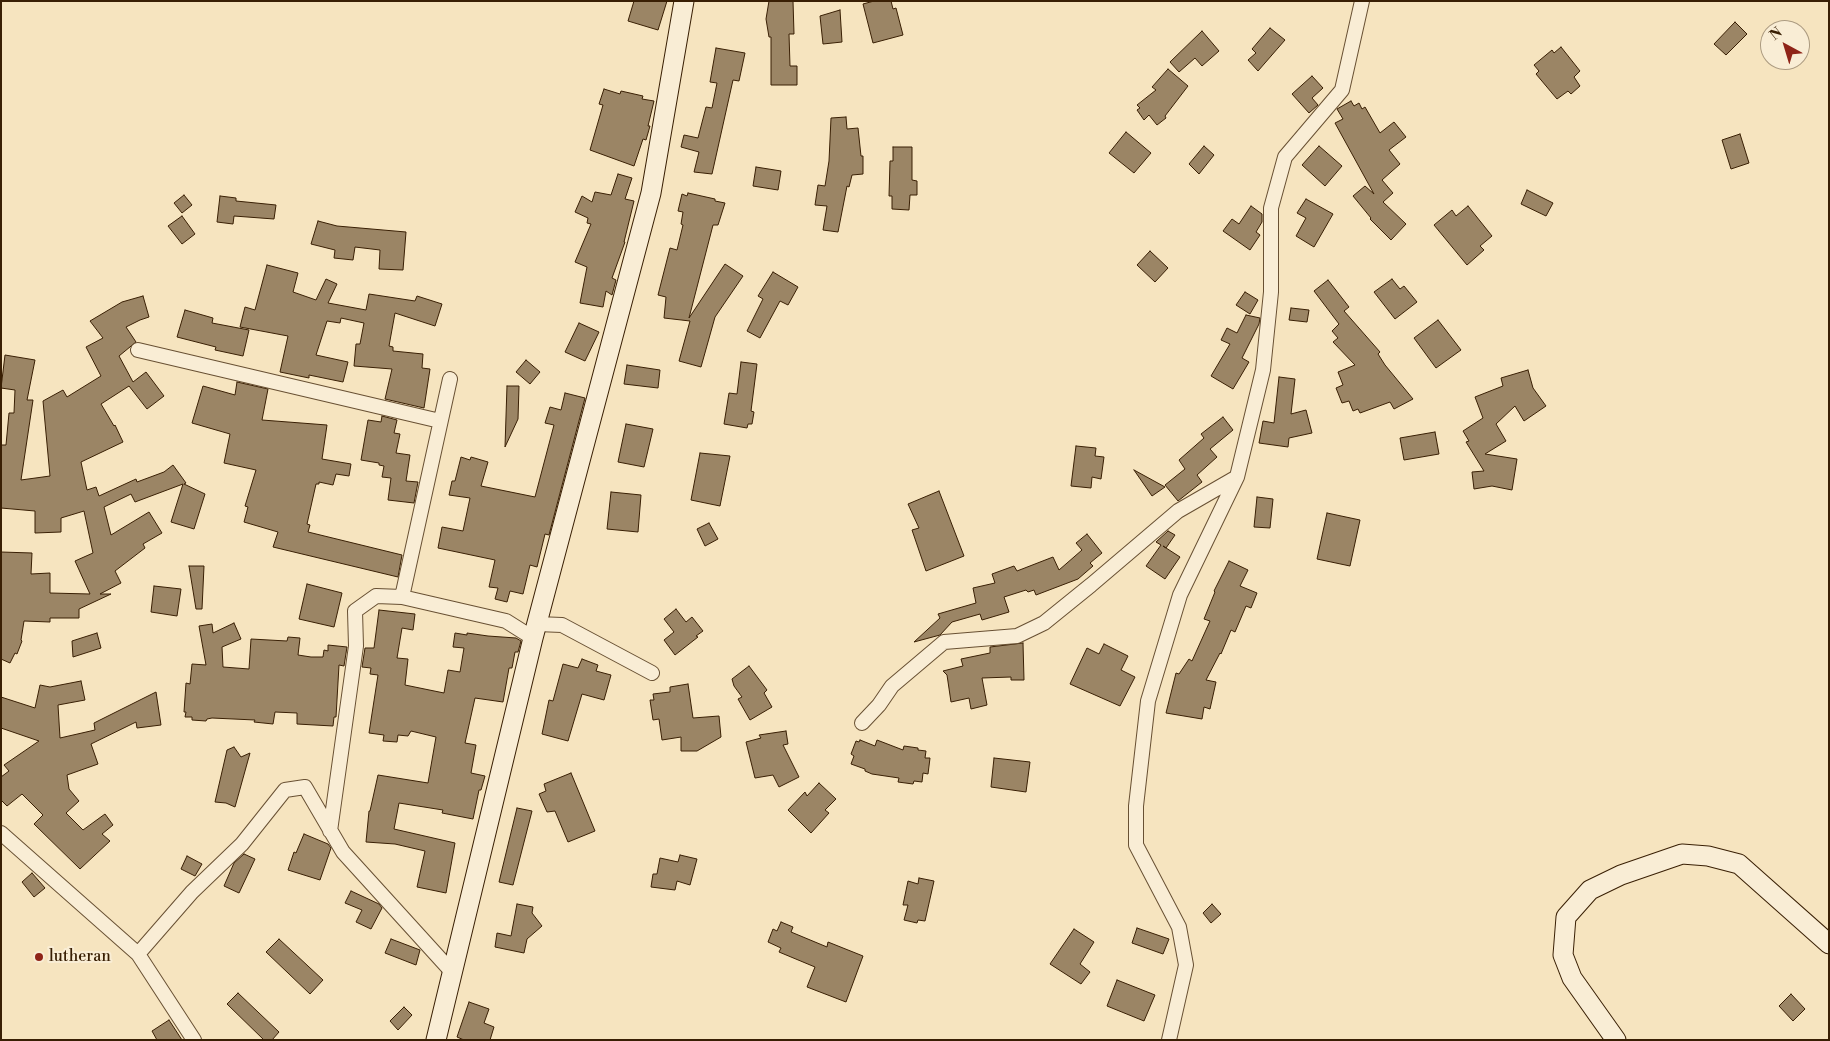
<!DOCTYPE html>
<html>
<head>
<meta charset="utf-8">
<style>
  body { margin:0 }
  #map { position:relative; width:1830px; height:1041px; overflow:hidden; background:#f6e4bf; font-family:"Libre Bodoni",serif }
  canvas { display:block }
  .frame { position:absolute; inset:0; border:2px solid #391f04; pointer-events:none }
  .north { position:absolute; left:1760px; top:20px; width:50px; height:50px; box-sizing:border-box; background:#f9edd5; border:1px solid #ac9b81; border-radius:50%; rotate:321deg; font-size:14px; font-weight:700; line-height:20px; text-align:center; color:#391f04 }
  .north::after { content:''; display:block; margin:auto; width:18px; height:22px; background:#8f2418; clip-path:polygon(50% 0,100% 100%,50% 72%,0 100%) }
</style>
</head>
<body>
<div id="map">
<canvas width="1830" height="1041"></canvas>
<div class="frame"></div>
<div class="north">N</div>
</div>
<script>
const ctx = document.querySelector('canvas').getContext('2d');
ctx.lineJoin = 'round';
function fill(path, color) { ctx.fillStyle = color; ctx.fill(path, 'evenodd'); }
const shape = rows => new Path2D(rows.map(r => 'M' + r).join(''));
function strokePath(path, color, width, dash) { ctx.strokeStyle = color; ctx.lineWidth = width; ctx.lineCap = dash ? 'butt' : 'round'; ctx.setLineDash(dash || []); ctx.stroke(path); }
function label(font, color, halo, rows, align = 'center') {
  ctx.font = font + ' "Libre Bodoni",serif'; ctx.lineWidth = 4; ctx.setLineDash([]); ctx.textBaseline = 'middle'; ctx.strokeStyle = halo; ctx.fillStyle = color; for (const [text, x, y, turn = 0] of rows) {
    ctx.save(); ctx.translate(x, y); ctx.rotate((+turn || 0) * Math.PI / 180); ctx.textAlign = isNaN(turn) ? turn : align; if (halo) ctx.strokeText(text, 0, 0); ctx.fillText(text, 0, 0); ctx.restore();
  }
}
const building = shape([
  [634,1,667,1,658,30,628,21,634,1],
  [769,1,793,1,794,34,789,34,790,66,797,66,797,85,771,85,771,37,769,37,766,19,769,1],
  [874,1,891,1,893,9,896,8,903,35,873,43,863,4,874,1],
  [840,10,842,42,823,44,820,16,840,10],
  [1735,22,1747,34,1726,55,1714,44,1735,22],
  [1270,28,1285,40,1258,71,1248,60,1256,53,1252,49,1270,28],
  [1202,31,1219,51,1202,66,1195,58,1179,72,1170,62,1202,31],
  [1561,47,1580,71,1574,77,1580,86,1571,94,1568,91,1557,99,1536,74,1539,71,1534,65,1552,50,1554,53,1561,47],
  [716,48,745,53,739,81,733,80,712,174,694,172,699,152,681,147,684,135,698,138,706,107,712,108,717,83,710,82,716,48],
  [1168,69,1188,86,1165,116,1166,118,1157,125,1149,115,1144,120,1137,110,1140,108,1137,105,1156,90,1152,87,1168,69],
  [1312,76,1323,88,1312,98,1318,105,1309,113,1292,94,1312,76],
  [604,89,620,94,621,91,643,96,642,99,654,101,648,126,650,126,646,140,643,139,634,166,590,150,603,105,599,104,604,89],
  [1351,101,1354,106,1359,103,1362,109,1365,107,1380,133,1394,122,1406,137,1389,150,1400,164,1382,180,1393,193,1383,202,1406,224,1391,240,1370,219,1371,218,1353,196,1365,186,1374,194,1335,123,1343,119,1337,109,1351,101],
  [846,117,847,129,858,128,861,156,863,156,863,174,852,175,849,187,847,186,838,232,823,230,827,206,815,205,818,185,825,186,829,161,831,118,846,117],
  [1126,132,1151,153,1134,173,1109,153,1126,132],
  [1740,134,1749,163,1731,169,1722,140,1740,134],
  [1204,146,1214,155,1199,174,1189,164,1204,146],
  [1319,146,1342,166,1325,186,1302,165,1319,146],
  [893,147,912,147,912,180,917,181,917,195,910,195,909,210,892,209,892,196,889,196,890,161,893,161,893,147],
  [756,167,781,171,778,190,753,186,756,167],
  [618,174,632,178,625,199,634,201,624,242,625,242,612,278,616,280,612,295,606,291,603,307,580,303,587,267,575,262,591,224,587,223,588,218,575,212,582,196,592,202,595,192,611,195,618,174],
  [1527,190,1553,203,1546,216,1521,204,1527,190],
  [688,193,715,199,715,201,725,203,718,225,713,225,689,318,725,264,743,276,715,317,701,367,679,361,690,321,664,318,666,297,658,295,670,248,677,250,683,225,681,224,683,212,678,211,682,194,687,196,688,193],
  [184,195,192,205,182,213,174,203,184,195],
  [220,196,236,198,236,201,276,205,274,219,234,216,233,224,217,222,220,196],
  [1306,199,1333,214,1314,247,1296,236,1306,218,1297,213,1306,199],
  [1251,206,1262,214,1262,222,1256,232,1260,235,1250,250,1223,231,1232,219,1239,224,1251,206],
  [1468,206,1492,236,1480,246,1484,250,1467,265,1434,225,1452,210,1456,216,1468,206],
  [182,216,195,234,182,244,168,226,182,216],
  [318,221,337,226,406,232,403,270,379,269,380,250,355,247,353,260,334,258,335,250,311,244,318,221],
  [1150,251,1168,268,1155,282,1137,265,1150,251],
  [267,265,298,273,293,292,316,300,326,279,337,284,328,303,366,310,369,294,415,301,417,296,442,304,435,326,395,313,389,346,393,347,393,351,423,354,422,368,430,369,424,408,385,399,392,369,354,366,356,344,360,344,364,323,341,318,340,323,327,321,316,355,348,362,343,382,309,375,309,378,280,372,288,336,240,327,245,307,255,310,267,265],
  [773,272,798,287,788,305,780,301,760,338,747,331,763,299,758,296,773,272],
  [1392,279,1400,289,1404,286,1417,302,1395,319,1374,292,1392,279],
  [1328,280,1349,307,1344,311,1380,352,1378,354,1385,365,1413,399,1394,409,1390,402,1360,413,1358,409,1353,411,1349,401,1342,403,1336,388,1343,385,1338,372,1355,365,1333,342,1338,338,1332,331,1339,324,1314,291,1328,280],
  [1245,292,1258,300,1250,314,1236,305,1245,292],
  [143,296,149,317,140,320,126,327,136,342,119,356,133,382,146,372,164,396,147,409,129,386,101,404,114,426,115,425,123,442,81,462,87,490,96,487,99,496,136,479,137,482,164,472,173,465,186,483,184,484,205,494,194,529,171,522,183,484,135,502,131,494,104,507,111,535,149,512,162,533,143,544,145,548,115,571,121,583,100,594,111,594,79,609,79,618,50,618,50,622,24,621,21,640,22,641,17,654,15,653,10,663,1,659,1,552,32,553,31,574,50,573,50,593,90,594,75,561,93,553,84,511,61,518,61,532,35,533,35,511,1,508,1,445,6,445,9,413,14,413,15,390,1,388,5,355,35,360,27,400,33,400,21,480,50,476,43,401,63,390,67,397,101,376,86,347,103,338,90,321,122,302,143,296],
  [1291,308,1309,310,1307,322,1289,320,1291,308],
  [185,310,213,318,212,323,249,330,243,356,215,350,216,347,177,337,185,310],
  [1246,315,1260,318,1259,324,1242,358,1249,362,1233,389,1211,376,1230,344,1221,340,1227,328,1237,333,1246,315],
  [1438,320,1461,350,1436,368,1414,338,1438,320],
  [579,323,599,332,585,361,565,352,579,323],
  [526,360,540,372,530,384,516,372,526,360],
  [741,362,757,364,751,411,754,412,752,424,748,424,747,428,724,424,729,393,737,394,741,362],
  [627,365,660,370,658,388,624,384,627,365],
  [1528,370,1533,388,1546,406,1524,421,1515,406,1496,424,1506,441,1485,454,1517,459,1512,490,1492,486,1474,489,1472,472,1484,471,1466,442,1469,441,1463,431,1483,418,1475,397,1503,386,1501,378,1528,370],
  [1279,377,1295,379,1291,414,1306,410,1312,433,1289,438,1288,447,1259,443,1263,421,1274,423,1279,377],
  [237,382,268,389,262,420,327,425,322,459,351,464,349,476,336,474,333,485,319,482,319,484,316,484,307,524,310,525,308,532,402,555,398,577,273,547,278,532,244,522,248,507,245,506,256,470,224,463,230,434,192,423,203,386,235,395,237,382],
  [507,386,519,386,518,419,505,447,507,386],
  [565,393,585,398,549,535,545,534,537,567,530,565,523,594,510,591,507,602,495,599,498,588,489,587,495,560,438,548,442,527,463,531,470,498,449,495,452,481,455,481,461,457,470,460,471,457,488,462,481,486,535,497,554,425,545,423,550,407,561,410,565,393],
  [382,416,397,420,394,433,400,434,396,453,410,455,406,481,418,482,414,503,388,500,391,478,382,477,384,466,379,465,379,463,361,460,368,420,381,422,382,416],
  [1223,417,1233,430,1210,449,1217,457,1197,475,1202,482,1178,501,1165,485,1185,469,1179,460,1204,438,1201,434,1223,417],
  [626,424,653,429,644,467,618,462,626,424],
  [1435,432,1439,454,1404,460,1400,438,1435,432],
  [1076,446,1096,448,1095,456,1104,457,1101,479,1092,477,1091,488,1071,486,1076,446],
  [700,453,730,456,720,506,691,500,700,453],
  [1134,470,1165,487,1152,496,1134,470],
  [939,491,964,556,926,571,912,530,919,528,908,504,939,491],
  [611,492,641,495,638,532,607,529,611,492],
  [1257,497,1273,499,1270,528,1254,527,1257,497],
  [1327,513,1360,520,1350,566,1317,559,1327,513],
  [709,523,718,539,705,546,697,529,709,523],
  [1168,531,1175,535,1166,548,1163,546,1180,557,1165,579,1146,566,1161,545,1156,542,1168,531],
  [1087,534,1102,553,1090,563,1093,566,1078,579,1036,595,1034,590,1028,592,1026,590,1004,597,1009,612,982,620,980,614,952,622,940,635,914,642,940,618,938,614,976,603,973,588,995,583,992,574,1014,566,1017,571,1053,557,1059,570,1082,550,1076,543,1087,534],
  [1229,561,1248,570,1240,586,1257,593,1251,608,1246,606,1235,632,1231,630,1221,654,1220,653,1206,680,1216,682,1210,709,1204,707,1202,719,1166,713,1176,673,1179,674,1189,659,1192,661,1210,621,1204,619,1215,592,1214,591,1229,561],
  [189,566,204,566,202,609,196,609,189,566],
  [307,584,342,593,334,627,299,619,307,584],
  [154,586,181,589,177,616,151,612,154,586],
  [676,609,686,622,692,617,703,631,696,636,698,637,675,655,664,640,674,632,664,619,676,609],
  [379,610,415,614,413,630,402,628,397,658,408,659,405,685,444,693,448,670,460,672,464,648,453,647,455,633,467,635,467,633,488,636,516,638,521,641,518,652,515,652,512,668,509,668,503,702,475,698,465,743,476,745,471,773,485,776,481,790,479,790,473,819,442,813,443,810,399,803,394,829,455,843,446,893,417,887,425,851,395,844,366,842,369,811,370,811,378,775,428,783,436,737,411,731,408,736,398,735,397,742,383,741,384,735,369,733,378,675,370,674,371,668,362,667,365,648,374,648,379,610],
  [234,623,241,639,222,647,223,667,249,669,251,639,287,641,288,637,300,638,298,655,311,657,323,657,324,650,328,651,328,645,347,647,344,666,339,665,336,717,334,717,333,726,297,724,297,713,275,712,273,724,254,722,255,720,212,718,207,719,206,721,192,720,192,717,185,717,186,712,184,712,186,683,190,684,192,664,206,665,199,626,212,624,213,633,234,623],
  [97,633,101,648,73,657,72,641,97,633],
  [1023,643,1024,680,1011,680,1011,677,982,678,987,705,971,709,969,698,951,702,947,675,943,671,963,666,961,659,990,653,990,647,1023,643],
  [1104,644,1128,656,1121,670,1135,677,1120,706,1070,684,1087,648,1099,654,1104,644],
  [582,659,598,665,596,671,611,675,604,700,582,694,568,741,542,734,549,700,553,701,563,664,578,668,582,659],
  [749,666,767,690,764,693,772,707,750,720,738,699,742,697,734,686,732,679,749,666],
  [81,681,85,700,58,705,60,738,95,730,94,723,156,692,161,725,137,728,136,722,91,744,98,764,67,775,69,789,79,801,66,813,83,830,105,814,113,825,102,834,110,841,80,869,34,824,43,815,22,794,7,806,1,800,1,777,9,771,4,765,39,741,1,728,1,697,35,708,40,685,50,687,81,681],
  [688,684,693,718,719,716,721,737,697,751,681,751,681,737,662,740,659,719,653,720,650,700,654,700,653,694,670,692,670,687,688,684],
  [786,731,788,744,783,745,799,777,779,787,773,775,755,778,746,742,761,738,759,735,786,731],
  [860,740,875,746,877,740,903,750,904,746,918,748,918,750,926,751,925,758,930,758,928,774,923,773,922,782,914,781,913,784,898,782,899,778,872,774,865,771,865,769,851,764,854,756,851,754,856,741,859,742,860,740],
  [234,747,241,757,250,753,235,807,226,803,215,802,227,750,234,747],
  [994,758,1030,762,1026,792,991,787,994,758],
  [571,773,595,831,568,842,555,811,547,812,539,794,546,791,544,784,571,773],
  [819,783,836,799,825,810,829,813,811,833,788,810,805,792,807,796,819,783],
  [517,808,532,811,513,885,499,882,517,808],
  [304,834,328,844,331,848,320,880,288,870,294,852,296,853,304,834],
  [244,854,255,859,239,893,224,886,234,863,244,854],
  [680,855,697,859,690,885,677,881,675,890,651,887,653,874,657,874,660,858,678,862,680,855],
  [187,856,202,864,195,876,181,869,187,856],
  [32,873,45,888,34,897,22,882,32,873],
  [919,878,934,881,925,921,918,920,917,923,904,920,908,905,903,905,908,881,918,884,919,878],
  [351,891,379,904,382,908,371,929,356,922,362,910,345,903,351,891],
  [517,904,533,907,532,913,542,926,527,939,524,953,495,947,497,933,511,936,517,904],
  [1212,904,1221,914,1211,923,1203,913,1212,904],
  [781,922,793,927,791,932,827,947,828,942,863,956,846,1002,807,987,815,967,779,952,781,948,768,942,773,929,777,931,781,922],
  [1137,928,1169,939,1163,954,1132,943,1137,928],
  [1074,929,1094,942,1080,964,1090,972,1081,984,1050,964,1074,929],
  [279,939,323,980,310,994,266,952,279,939],
  [391,939,420,950,416,965,385,953,391,939],
  [1117,980,1155,995,1144,1021,1107,1006,1117,980],
  [238,993,279,1032,272,1040,264,1040,227,1004,238,993],
  [1791,994,1805,1009,1793,1021,1779,1006,1791,994],
  [469,1002,489,1009,484,1023,494,1027,490,1040,464,1040,457,1037,469,1002],
  [404,1007,412,1015,398,1030,390,1021,404,1007],
  [169,1020,182,1040,157,1040,152,1031,169,1020]
]);
fill(building, '#9b8565');
strokePath(building, '#391f04', 1);
const street = shape([
  [138,350,440,421],
  [402,597,450,379],
  [537,624,562,625,652,673],
  [862,723,879,705,892,686,944,642,1017,636,1044,623,1091,585,1178,511,1237,477],
  [330,831,356,646,355,611,376,596,402,597,506,621,533,638],
  [1,833,138,954,194,1040],
  [138,954,192,892,242,844,285,790,305,787,343,852,453,973],
  [1169,1040,1186,965,1179,927,1136,845,1136,806,1148,701,1180,595,1237,477,1263,370,1271,292,1271,208,1285,157,1342,90,1362,1]
]);
const secondary = shape([
  [436,1040,533,638,651,193,684,1],
  [1616,1040,1572,978,1563,955,1566,917,1590,890,1621,875,1682,854,1708,856,1739,864,1829,944]
]);
strokePath(street, '#685033', 16);
strokePath(secondary, '#391f04', 21);
strokePath(street, '#f9edd5', 14);
strokePath(secondary, '#f9edd5', 19);
for (const [x, y, r, color] of [
  [39,957,5,"#8f2418"]
]) { const dot = new Path2D(); dot.arc(x, y, r, 0, 2 * Math.PI); ctx.fillStyle = color; ctx.fill(dot); strokePath(dot, '#f9edd5', 2); }
label('16px', '#391f04', '#f9edd5', [
  ["lutheran",49,957]
], 'left');
</script>
</body>
</html>
